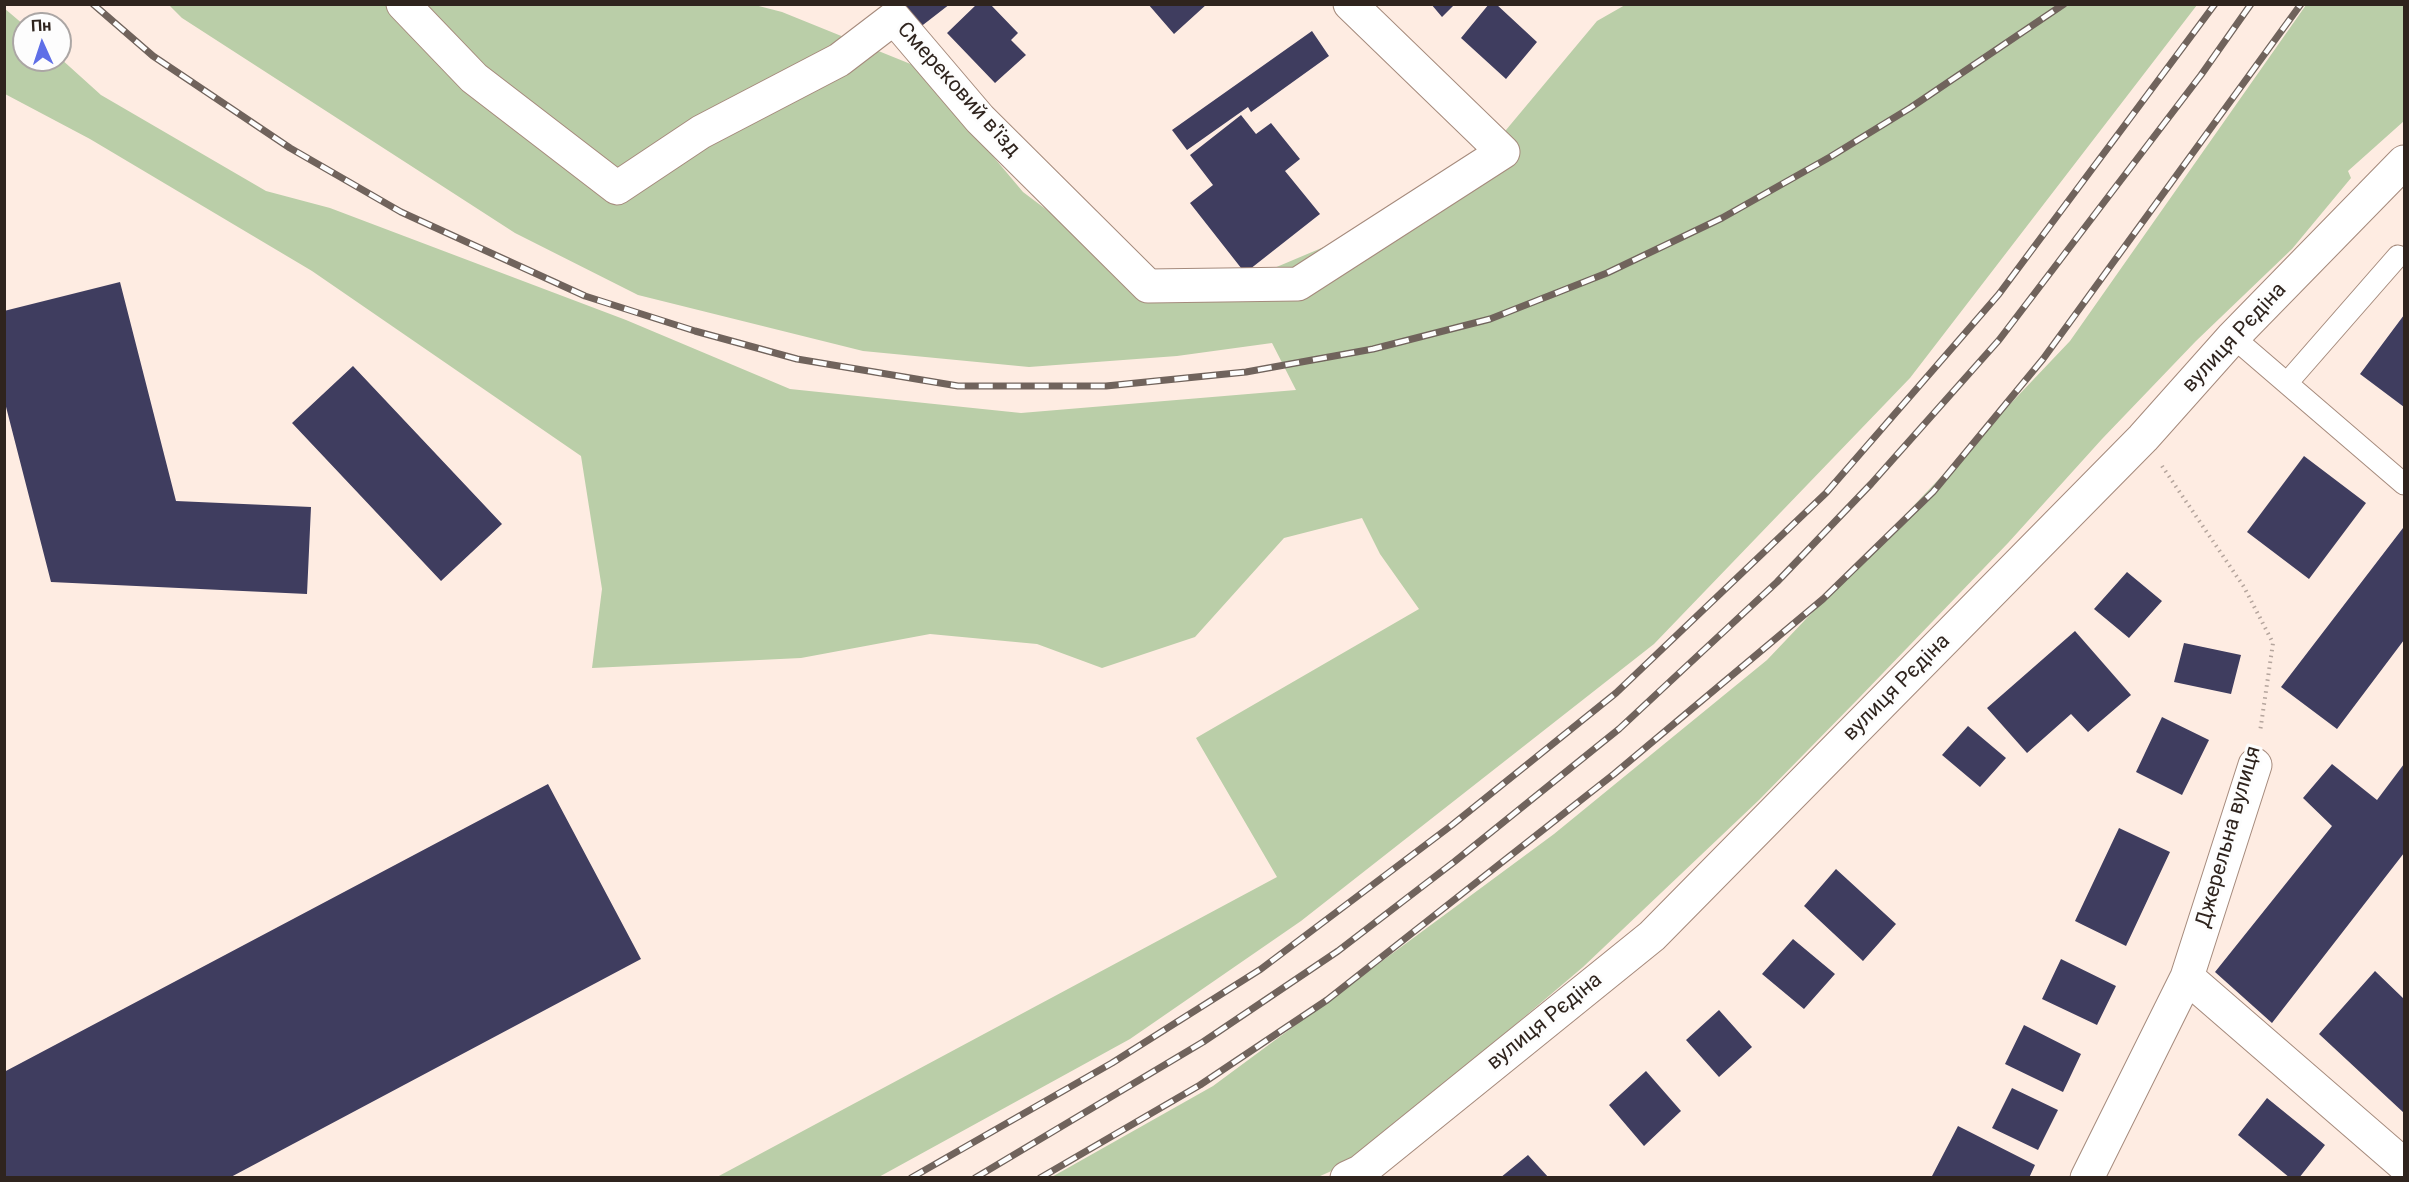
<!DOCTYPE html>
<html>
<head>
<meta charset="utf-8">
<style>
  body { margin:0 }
  #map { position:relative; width:2409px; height:1182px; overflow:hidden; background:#feece2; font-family:Roboto,sans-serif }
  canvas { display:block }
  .frame { position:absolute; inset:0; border:6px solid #2f241e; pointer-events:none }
  .north { position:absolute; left:12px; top:12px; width:60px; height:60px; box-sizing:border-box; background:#fdfdfd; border:2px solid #aba6a4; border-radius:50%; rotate:357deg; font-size:16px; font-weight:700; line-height:24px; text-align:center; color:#2f241e }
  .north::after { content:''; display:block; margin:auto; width:21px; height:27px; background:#5f6fe7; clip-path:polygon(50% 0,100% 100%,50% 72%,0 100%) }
</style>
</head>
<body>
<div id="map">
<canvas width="2409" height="1182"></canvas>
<div class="frame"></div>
<div class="north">Пн</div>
</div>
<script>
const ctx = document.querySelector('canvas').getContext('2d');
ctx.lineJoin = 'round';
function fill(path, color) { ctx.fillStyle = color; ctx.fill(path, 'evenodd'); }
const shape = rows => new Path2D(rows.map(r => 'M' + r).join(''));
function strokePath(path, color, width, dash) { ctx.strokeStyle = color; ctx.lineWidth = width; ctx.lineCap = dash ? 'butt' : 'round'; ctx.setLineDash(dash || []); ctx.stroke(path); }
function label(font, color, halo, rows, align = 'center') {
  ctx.font = font + ' Roboto,sans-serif'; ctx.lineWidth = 6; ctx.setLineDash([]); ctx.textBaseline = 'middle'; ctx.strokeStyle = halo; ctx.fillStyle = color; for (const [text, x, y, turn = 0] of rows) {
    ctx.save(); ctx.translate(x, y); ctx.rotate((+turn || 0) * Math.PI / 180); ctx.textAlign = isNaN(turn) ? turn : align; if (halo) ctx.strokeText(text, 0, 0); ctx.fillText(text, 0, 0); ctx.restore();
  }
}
fill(shape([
  [751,4,782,12,918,67,1023,192,1148,286,1241,282,1414,209,1503,152,1506,130,1597,21,1625,5,2197,5,1910,378,1654,644,1301,921,1130,1039,877,1178,717,1177,1277,877,1196,738,1419,609,1380,554,1362,518,1284,538,1195,637,1102,668,1037,644,930,634,801,658,592,668,602,589,581,456,312,271,90,139,5,94,4,8,24,25,24,60,60,60,60,58,101,95,266,191,330,208,626,320,790,389,1021,413,1296,390,1272,343,1177,356,1029,367,863,351,638,295,515,233,182,18,169,5],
  [2306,5,2404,5,2404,121,2348,171,2351,178,2292,249,2196,341,2102,439,2008,543,1858,699,1759,800,1583,967,1356,1160,1318,1177,1050,1178,1213,1086,1554,834,1767,660,2070,341]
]), '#bacea8');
fill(shape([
  [898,4,950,4,919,28],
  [977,4,990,4,1018,33,1011,40,1026,55,995,83,947,33],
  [1148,4,1207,4,1174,34],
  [1431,4,1455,4,1442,17],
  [1489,4,1496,4,1537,42,1506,79,1461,38],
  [1312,31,1329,56,1251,112,1248,107,1187,150,1172,130],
  [1241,115,1256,134,1271,123,1300,159,1285,171,1320,214,1245,273,1190,203,1213,185,1190,155],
  [120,282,176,501,311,507,307,594,51,582,4,399,4,311],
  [2404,315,2404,407,2360,374],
  [353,366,502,524,441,581,292,423],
  [2304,456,2366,503,2309,579,2247,532],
  [2403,528,2404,530,2404,640,2337,729,2281,687],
  [2127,572,2162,601,2129,638,2094,609],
  [2075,631,2131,695,2088,732,2071,714,2027,753,1987,708],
  [2184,643,2241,655,2231,694,2174,682],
  [2162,717,2209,740,2182,795,2136,772],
  [1968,726,2006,758,1980,787,1942,755],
  [2332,764,2377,800,2404,764,2404,853,2272,1023,2215,972,2332,826,2303,798],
  [548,784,641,959,229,1178,4,1178,4,1072],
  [2119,828,2170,852,2126,946,2075,921],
  [1836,869,1896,924,1863,961,1804,906],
  [1793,939,1835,974,1804,1009,1762,974],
  [2061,959,2116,986,2097,1025,2042,999],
  [2375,971,2404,999,2404,1113,2319,1034],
  [1719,1010,1752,1047,1719,1077,1686,1040],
  [2024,1025,2081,1054,2063,1092,2005,1064],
  [1646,1071,1681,1111,1644,1146,1609,1105],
  [2012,1088,2058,1110,2038,1150,1992,1128],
  [2267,1098,2325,1145,2299,1178,2290,1178,2238,1135],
  [1958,1126,2035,1165,2029,1178,1932,1176],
  [1528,1155,1549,1178,1500,1178]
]), '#3f3d5f');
const lane = shape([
  [2233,337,2404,484],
  [2287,383,2398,256]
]);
const street = shape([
  [403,4,474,78,617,188,701,132,839,60,894,18,980,119,1148,286,1298,284,1503,152,1350,4],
  [2187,977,2404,1165],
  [2087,1178,2187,977,2255,765]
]);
const secondary = shape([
  [1347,1178,1360,1172,1652,936,2143,438,2233,337,2404,162]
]);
strokePath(lane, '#a58a7c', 23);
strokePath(street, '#a58a7c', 35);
strokePath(secondary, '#a58a7c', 35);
strokePath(shape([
  [2162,466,2244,587,2273,643,2260,732]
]), '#b5a59d', 4, [1.5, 4.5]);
strokePath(lane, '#fff', 21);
strokePath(street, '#fff', 33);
strokePath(secondary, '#fff', 33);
const rail = shape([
  [93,4,153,56,290,148,401,212,585,296,695,331,797,359,958,386,1106,386,1246,372,1373,349,1490,319,1607,273,1722,218,1830,157,1910,108,2064,4],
  [911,1178,1112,1063,1261,969,1452,825,1616,693,1826,493,1999,294,2215,4],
  [975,1178,1203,1042,1338,951,1454,862,1619,729,1777,582,1871,484,1999,340,2201,75,2251,4],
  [1040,1178,1200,1085,1327,1000,1614,774,1823,599,1933,492,2043,359,2301,4]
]);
strokePath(rail, '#70635c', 7);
strokePath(rail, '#fdfdfd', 4.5, [14]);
label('21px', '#2f241e', '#fdfdfd', [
  ["Смерековий в'їзд",958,90,48],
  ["вулиця Рєдіна",2235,338,-47],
  ["вулиця Рєдіна",1897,688,-45],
  ["Джерельна вулиця",2229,837,-74],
  ["вулиця Рєдіна",1545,1022,-39]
]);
</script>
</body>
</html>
